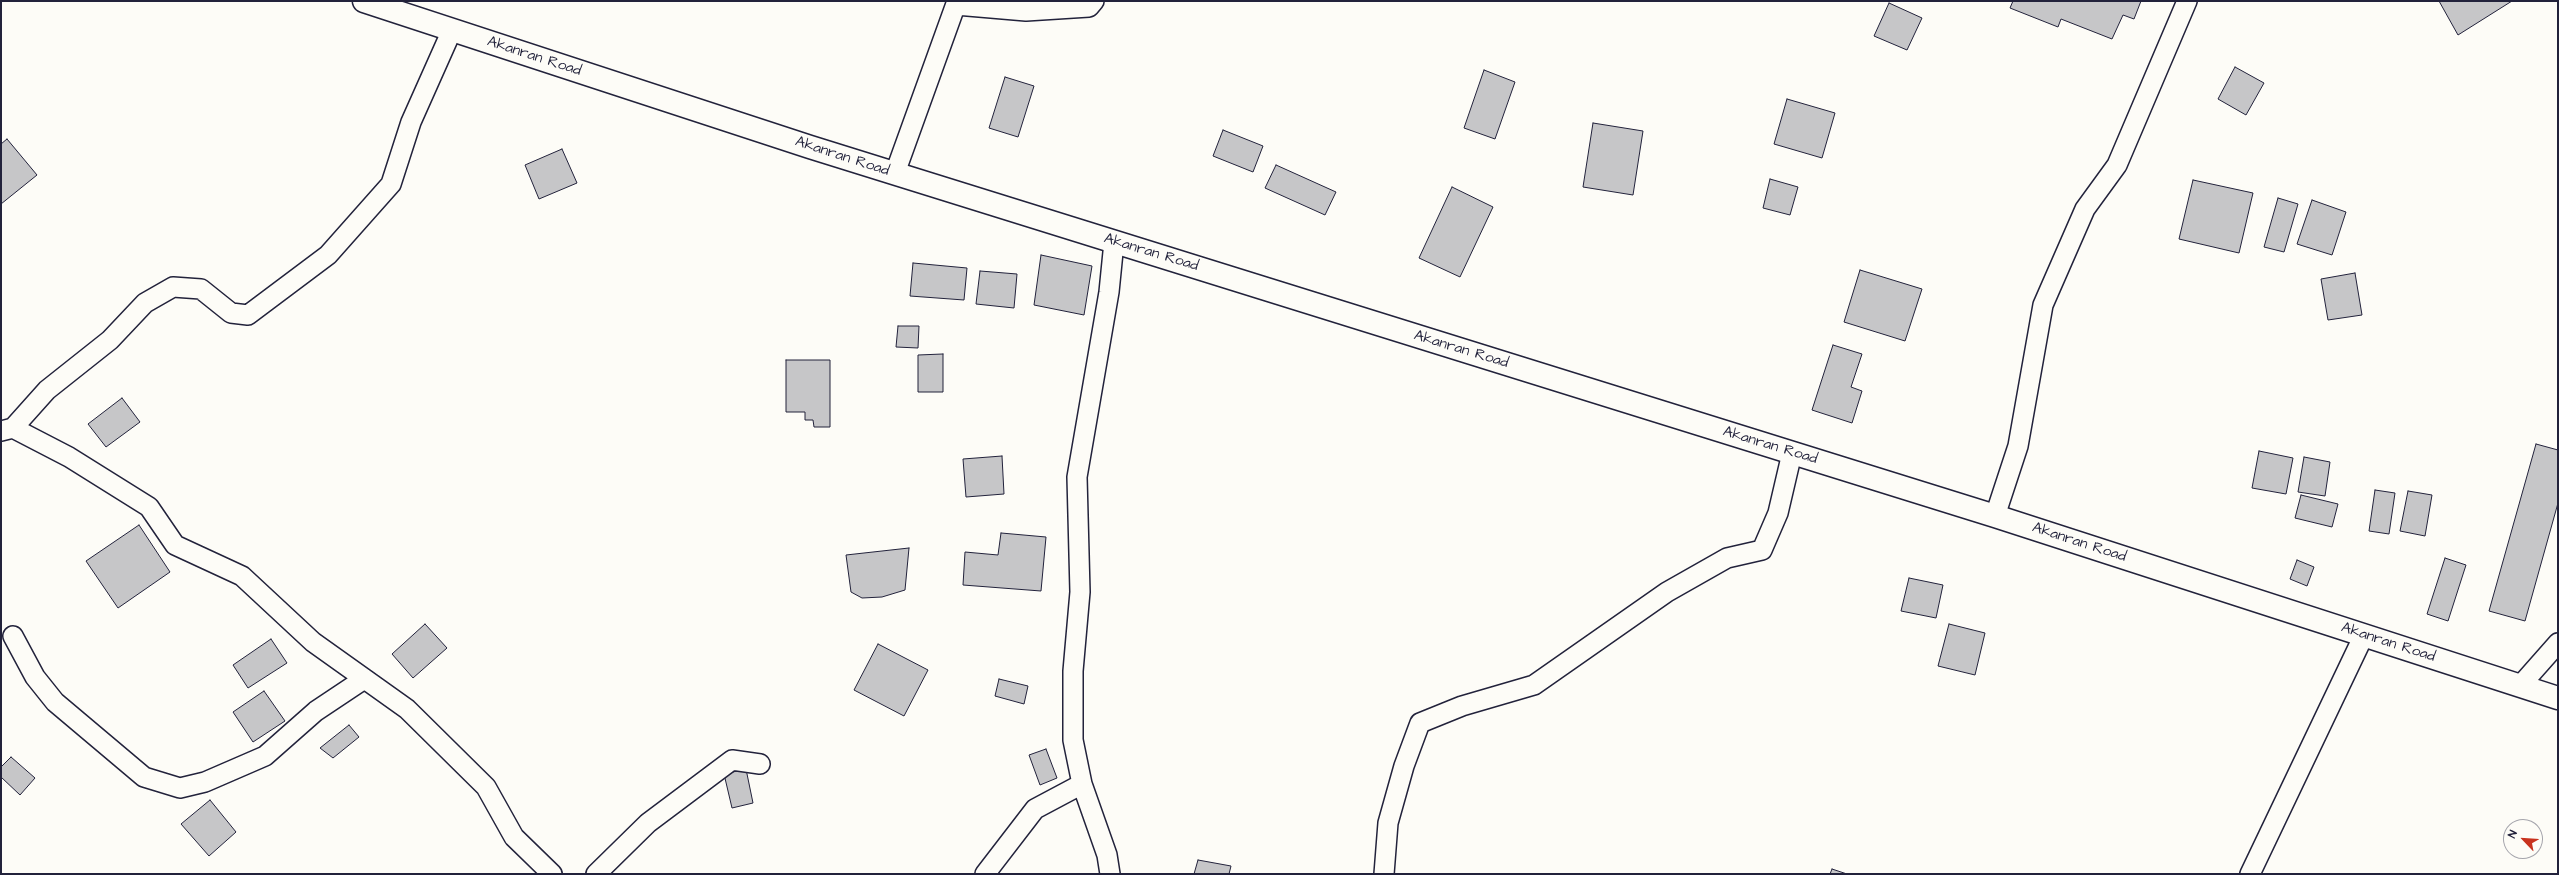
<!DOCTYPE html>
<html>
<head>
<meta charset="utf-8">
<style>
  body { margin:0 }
  #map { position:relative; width:2559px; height:875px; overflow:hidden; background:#fdfcf7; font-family:"Architects Daughter",sans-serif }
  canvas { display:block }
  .frame { position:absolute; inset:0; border:2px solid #22223b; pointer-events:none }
  .north { position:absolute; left:2503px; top:819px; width:40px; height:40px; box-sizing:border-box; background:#fdfcf7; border:1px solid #a5a5ac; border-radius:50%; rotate:295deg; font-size:11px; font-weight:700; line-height:16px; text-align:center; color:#22223b }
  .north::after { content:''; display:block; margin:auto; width:14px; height:18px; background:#c8321e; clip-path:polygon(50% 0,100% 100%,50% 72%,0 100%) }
</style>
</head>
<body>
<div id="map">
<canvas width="2559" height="875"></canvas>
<div class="frame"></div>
<div class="north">N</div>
</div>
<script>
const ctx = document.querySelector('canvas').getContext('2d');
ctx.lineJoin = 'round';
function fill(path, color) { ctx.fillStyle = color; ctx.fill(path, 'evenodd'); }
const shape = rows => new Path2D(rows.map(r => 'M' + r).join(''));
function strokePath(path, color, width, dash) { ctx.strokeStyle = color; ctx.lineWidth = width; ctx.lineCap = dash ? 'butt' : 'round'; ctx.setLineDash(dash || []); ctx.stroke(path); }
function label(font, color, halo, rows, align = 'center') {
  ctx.font = font + ' "Architects Daughter",sans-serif'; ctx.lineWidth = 3.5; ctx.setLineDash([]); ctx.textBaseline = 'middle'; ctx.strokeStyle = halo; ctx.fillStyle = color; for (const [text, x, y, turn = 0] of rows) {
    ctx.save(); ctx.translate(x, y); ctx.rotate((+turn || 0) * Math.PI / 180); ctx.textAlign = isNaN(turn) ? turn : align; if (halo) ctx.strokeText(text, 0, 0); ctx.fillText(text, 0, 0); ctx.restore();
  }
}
const building = shape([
  [2013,1,2141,1,2134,19,2123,15,2112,39,2061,19,2058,27,2010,8,2013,1],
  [2439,1,2512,1,2458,35,2439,1],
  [1889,3,1922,18,1907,50,1874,36,1889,3],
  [2235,67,2264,83,2246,115,2218,99,2235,67],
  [1484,70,1515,82,1495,139,1464,128,1484,70],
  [1005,77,1034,86,1018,137,989,128,1005,77],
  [1787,99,1835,113,1822,158,1774,144,1787,99],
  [1593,123,1643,131,1633,195,1583,187,1593,123],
  [1223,130,1263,146,1253,172,1213,156,1223,130],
  [7,139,37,175,1,204,1,144,7,139],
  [562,149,577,183,539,199,525,165,562,149],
  [1276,165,1336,192,1325,215,1265,188,1276,165],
  [1770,179,1798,187,1790,215,1763,208,1770,179],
  [2193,180,2253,193,2239,253,2179,239,2193,180],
  [1452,187,1493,207,1460,277,1419,258,1452,187],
  [2278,198,2298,204,2284,252,2264,247,2278,198],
  [2312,200,2346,212,2332,255,2297,244,2312,200],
  [1041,255,1092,266,1084,315,1034,305,1041,255],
  [913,263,967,268,964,300,910,296,913,263],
  [1860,270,1922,289,1905,341,1844,322,1860,270],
  [980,271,1017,274,1014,308,976,304,980,271],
  [2355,273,2362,315,2328,320,2321,279,2355,273],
  [898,326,919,326,918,348,896,347,898,326],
  [1833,345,1862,354,1851,387,1862,391,1852,423,1812,410,1833,345],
  [943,354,943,392,918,392,918,355,943,354],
  [786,360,830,360,830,427,814,427,813,420,805,420,805,412,786,412,786,360],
  [122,398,140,422,106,447,88,424,122,398],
  [2536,444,2558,450,2558,503,2525,621,2489,611,2536,444],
  [2259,451,2293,458,2286,494,2252,488,2259,451],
  [1002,456,1004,494,966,497,963,459,1002,456],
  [2304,457,2330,462,2325,496,2298,492,2304,457],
  [2375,490,2395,493,2389,534,2369,531,2375,490],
  [2408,491,2432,495,2425,536,2400,531,2408,491],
  [2301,495,2338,504,2332,527,2295,518,2301,495],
  [139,525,170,572,118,608,86,561,139,525],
  [1001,533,1046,537,1041,591,963,585,965,552,998,555,1001,533],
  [909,548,905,590,882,597,862,598,851,592,846,555,909,548],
  [2445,558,2466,565,2448,621,2427,614,2445,558],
  [2297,560,2314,567,2307,586,2290,579,2297,560],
  [1909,578,1943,585,1936,618,1901,611,1909,578],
  [425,624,447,648,413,678,392,654,425,624],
  [1949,624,1985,633,1975,675,1938,666,1949,624],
  [271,639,287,663,248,688,233,665,271,639],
  [878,644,928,670,904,716,854,690,878,644],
  [999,679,1028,686,1024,704,995,696,999,679],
  [264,691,285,721,253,742,233,712,264,691],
  [349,725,359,737,333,758,320,748,349,725],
  [1046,749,1057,778,1040,785,1029,755,1046,749],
  [11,757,35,778,20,795,1,777,1,767,11,757],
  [746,769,753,803,732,808,724,774,746,769],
  [210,800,236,832,209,856,181,824,210,800],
  [1198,860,1231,866,1229,874,1194,874,1198,860],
  [1832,869,1847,874,1830,874,1832,869]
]);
fill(building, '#c6c6c8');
strokePath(building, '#22223b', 1);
const minor = shape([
  [956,5,1026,11,1089,7,1094,1],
  [895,173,957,1],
  [13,428,47,390,110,340,145,303,173,287,201,289,231,313,248,315,328,255,391,184,411,122,452,30],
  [1,431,13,428,69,457,149,507,175,545,242,576,313,642,407,709,486,787,514,837,552,874],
  [1995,516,2018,446,2043,305,2085,209,2117,165,2187,1],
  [13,636,35,677,55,702,144,777,180,788,205,782,265,756,316,711,364,679],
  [2520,686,2558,643],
  [596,874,648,823,732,760,760,764],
  [985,874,1035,809,1082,784],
  [1110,874,1107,855,1082,784,1073,740,1073,671,1080,592,1077,477,1109,292,1114,242],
  [1384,874,1388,823,1404,766,1420,723,1462,706,1534,685,1667,592,1727,558,1762,550,1778,513,1792,453],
  [2250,874,2364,635]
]);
const secondary = shape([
  [364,1,810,147,1995,516,2558,698]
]);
strokePath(minor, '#22223b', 22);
strokePath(secondary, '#22223b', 25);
strokePath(minor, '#fdfcf7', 19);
strokePath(secondary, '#fdfcf7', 22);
label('15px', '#22223b', '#fdfcf7', [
  ["Akanran Road",534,57,18],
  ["Akanran Road",842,157,18],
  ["Akanran Road",1151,253,17],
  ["Akanran Road",1461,350,17],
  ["Akanran Road",1770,446,17],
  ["Akanran Road",2079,543,18],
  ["Akanran Road",2388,643,18]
]);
</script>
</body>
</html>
